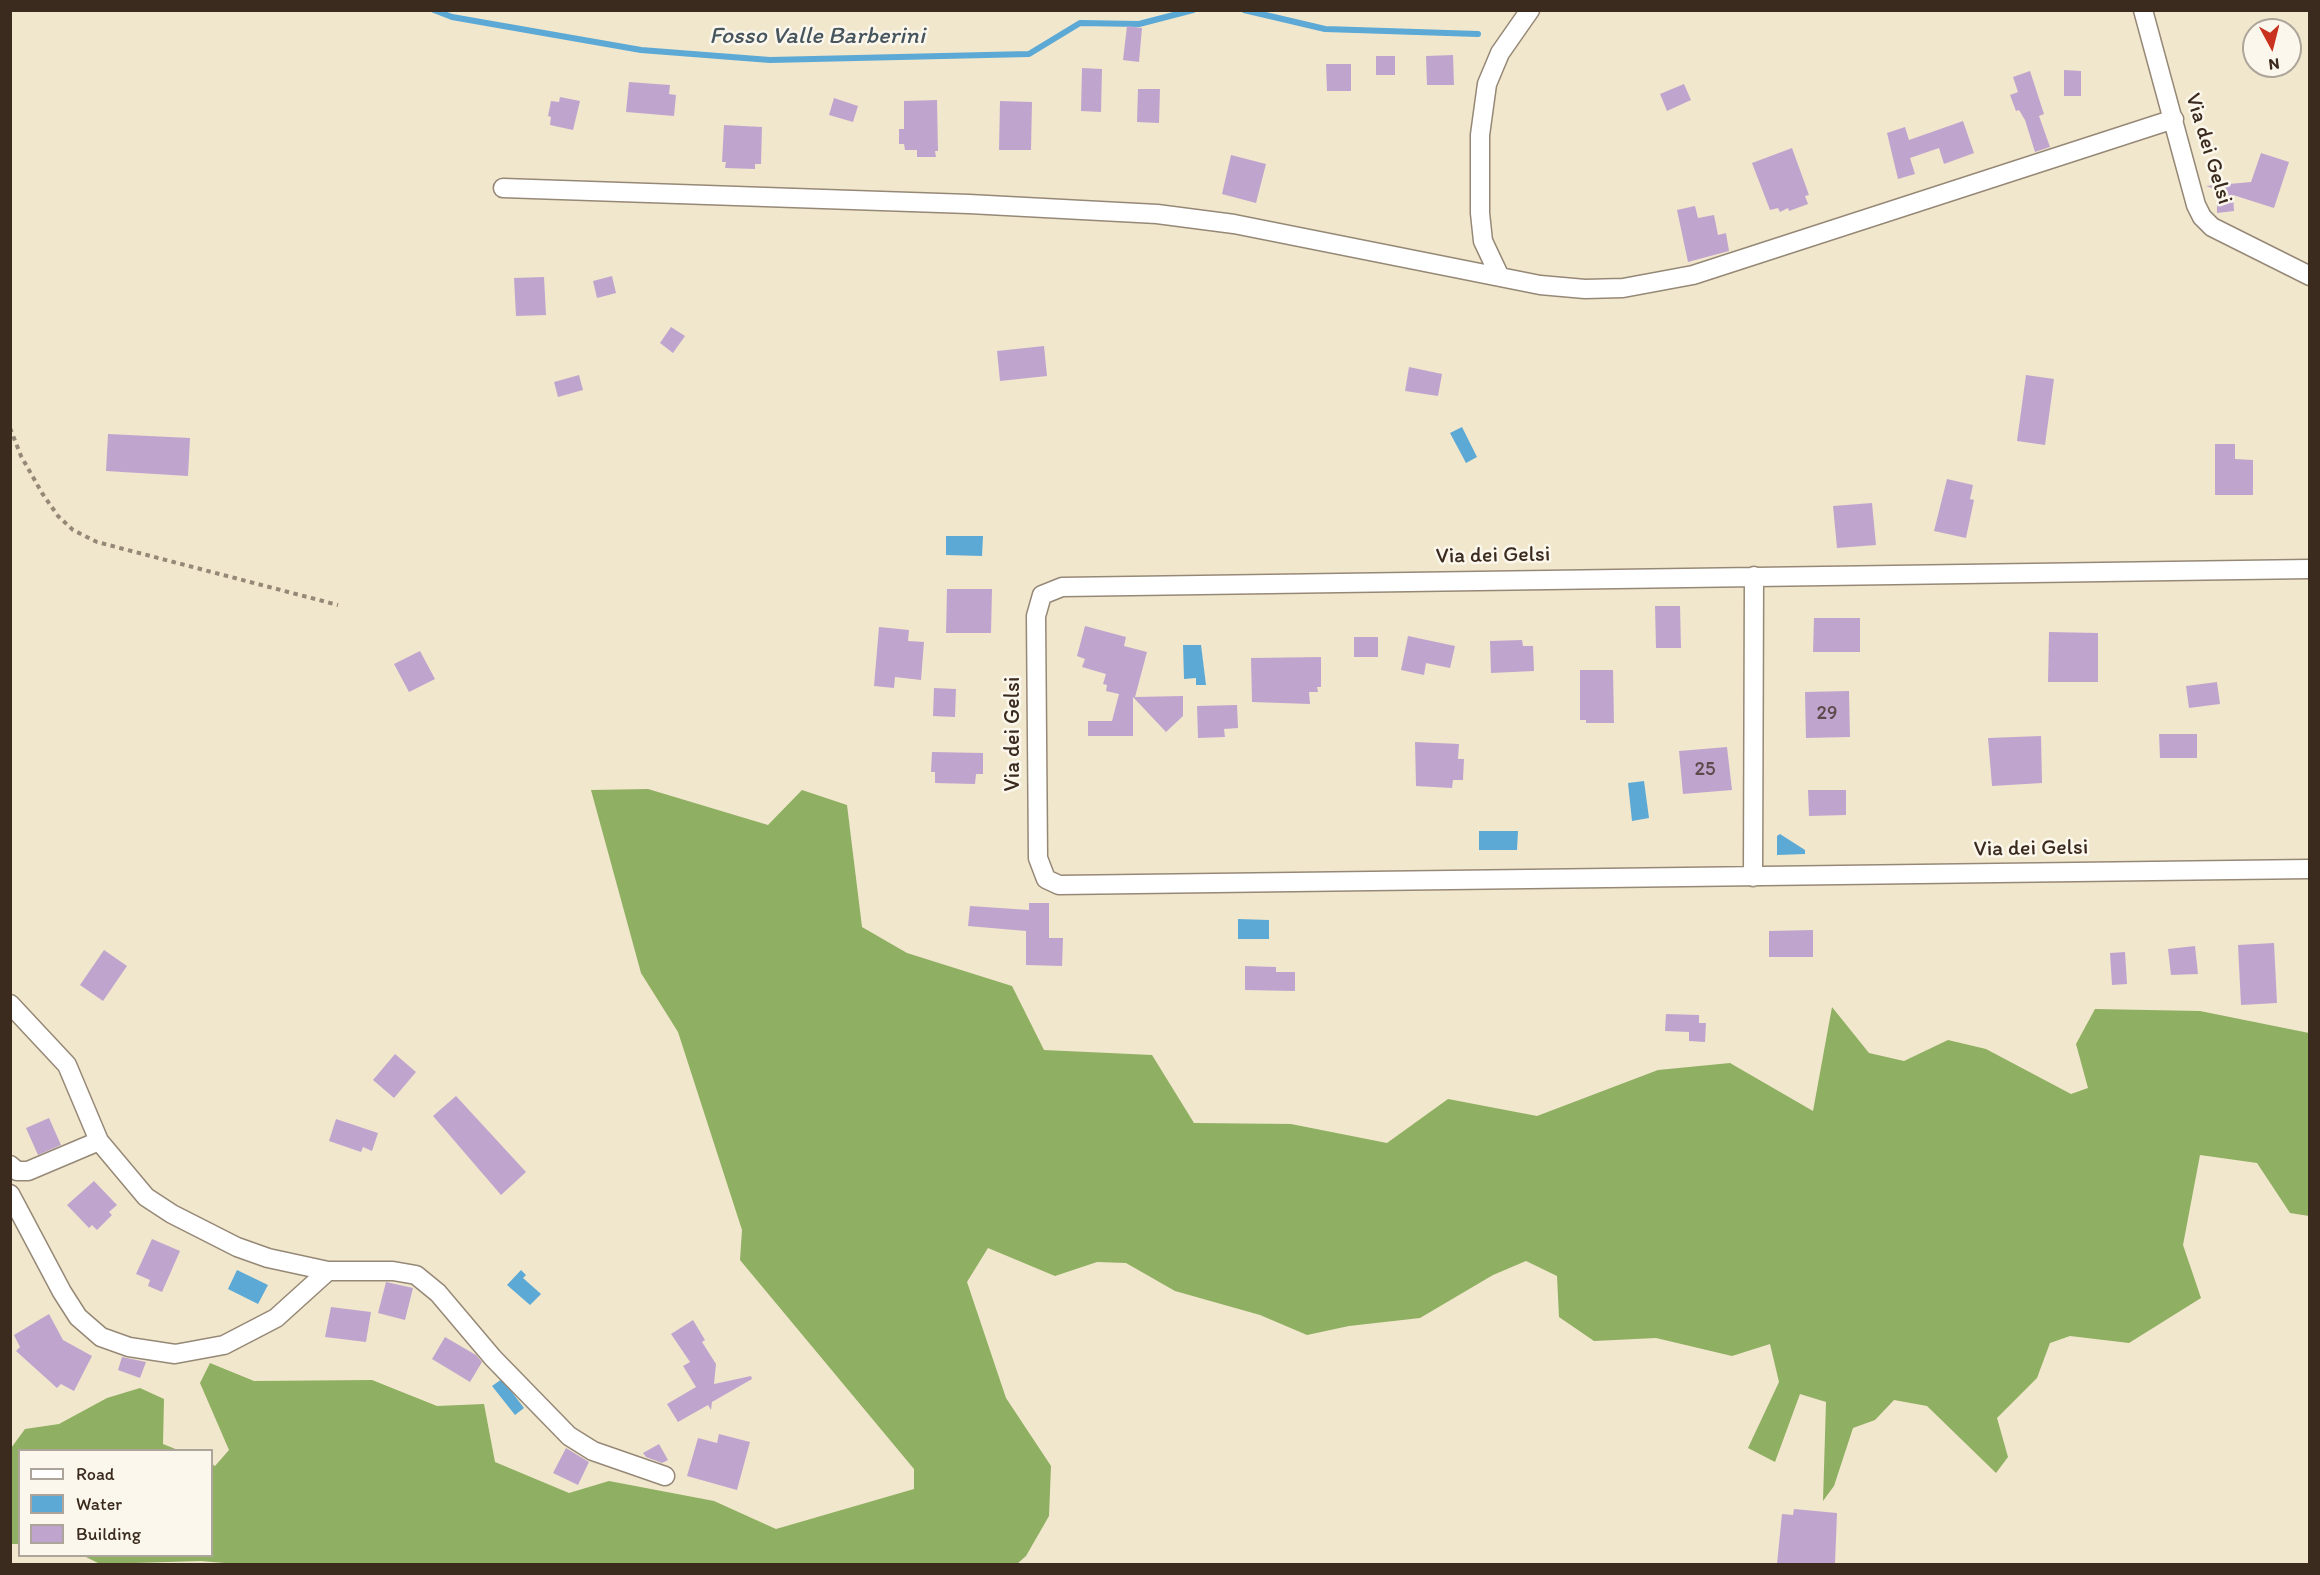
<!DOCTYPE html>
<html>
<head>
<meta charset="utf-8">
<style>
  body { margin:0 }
  #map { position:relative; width:2320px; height:1575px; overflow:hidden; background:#f1e7cd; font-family:Itim,sans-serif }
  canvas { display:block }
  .frame { position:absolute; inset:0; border:12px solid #3b2a1e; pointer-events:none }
  .legend { position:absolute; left:18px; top:1449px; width:195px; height:108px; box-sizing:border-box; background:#fbf7ec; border:2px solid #aea59a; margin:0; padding:8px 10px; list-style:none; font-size:18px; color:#3b2a1e }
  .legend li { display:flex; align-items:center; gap:12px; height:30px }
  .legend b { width:30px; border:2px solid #aea59a }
  .north { position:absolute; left:2242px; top:18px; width:60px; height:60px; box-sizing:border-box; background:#fbf7ec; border:2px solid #aea59a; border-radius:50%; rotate:173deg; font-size:16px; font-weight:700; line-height:24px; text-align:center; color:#3b2a1e }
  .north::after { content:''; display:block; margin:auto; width:21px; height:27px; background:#c8321e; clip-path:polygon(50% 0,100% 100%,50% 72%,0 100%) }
</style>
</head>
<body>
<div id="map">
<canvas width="2320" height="1575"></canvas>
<div class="frame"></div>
<ul class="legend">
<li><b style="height:8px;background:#fff"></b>Road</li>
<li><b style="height:16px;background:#5ca9d5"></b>Water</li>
<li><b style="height:16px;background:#bfa5ce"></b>Building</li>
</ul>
<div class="north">N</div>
</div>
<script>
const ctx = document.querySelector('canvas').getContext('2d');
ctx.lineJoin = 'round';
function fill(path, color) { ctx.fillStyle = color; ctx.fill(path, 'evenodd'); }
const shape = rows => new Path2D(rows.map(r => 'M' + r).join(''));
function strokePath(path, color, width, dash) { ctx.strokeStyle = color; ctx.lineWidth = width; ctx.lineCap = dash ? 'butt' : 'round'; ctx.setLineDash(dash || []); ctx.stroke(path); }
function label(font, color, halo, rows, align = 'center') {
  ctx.font = font + ' Itim,sans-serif'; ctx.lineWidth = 5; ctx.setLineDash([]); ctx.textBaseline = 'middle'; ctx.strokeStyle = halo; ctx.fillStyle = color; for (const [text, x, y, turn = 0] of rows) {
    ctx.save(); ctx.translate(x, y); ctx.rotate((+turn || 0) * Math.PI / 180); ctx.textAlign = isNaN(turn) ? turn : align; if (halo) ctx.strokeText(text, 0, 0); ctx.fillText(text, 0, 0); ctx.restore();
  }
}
fill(shape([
  [648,789,768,825,802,790,847,805,862,927,907,953,1012,986,1044,1050,1152,1055,1194,1123,1291,1124,1387,1143,1448,1099,1537,1116,1658,1070,1730,1063,1813,1111,1832,1007,1869,1053,1904,1061,1948,1040,1986,1049,2071,1094,2088,1088,2076,1044,2095,1009,2200,1011,2309,1033,2309,1216,2290,1213,2257,1163,2200,1155,2183,1245,2201,1298,2129,1343,2070,1336,2050,1343,2037,1378,1997,1418,2008,1457,1996,1473,1927,1406,1894,1400,1875,1420,1853,1428,1834,1486,1823,1501,1826,1402,1800,1394,1775,1462,1748,1448,1779,1382,1770,1344,1732,1356,1656,1338,1594,1341,1559,1317,1557,1276,1526,1261,1493,1275,1420,1318,1349,1326,1307,1335,1260,1315,1175,1291,1126,1263,1097,1262,1055,1276,988,1248,967,1282,1006,1398,1051,1466,1049,1516,1026,1556,1017,1564,236,1564,201,1561,100,1564,84,1556,212,1556,212,1464,215,1466,229,1450,200,1383,210,1363,254,1381,372,1380,437,1406,484,1404,495,1462,569,1493,609,1481,714,1501,776,1529,914,1489,914,1469,740,1260,742,1230,678,1032,641,973,591,790],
  [140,1388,164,1399,163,1444,178,1450,20,1450,19,1544,11,1544,11,1448,25,1429,59,1424,107,1398]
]), '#8faf62');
fill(shape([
  [1462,427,1477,457,1466,463,1450,433],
  [946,536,983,536,982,556,946,555],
  [1183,645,1201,645,1206,685,1196,685,1196,678,1184,679],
  [1644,781,1649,818,1632,821,1628,783],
  [1479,831,1518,831,1517,850,1479,850],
  [1780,834,1805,850,1805,854,1777,855,1777,836],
  [1238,919,1269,920,1269,939,1238,939],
  [237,1270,268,1285,258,1304,228,1289],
  [521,1270,526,1275,523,1278,541,1294,530,1305,507,1285],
  [502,1379,524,1408,515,1415,492,1386]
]), '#5ca9d5');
strokePath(shape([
  [434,10,452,17,641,50,770,60,1029,54,1080,23,1139,24,1193,10],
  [1244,10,1325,29,1478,34]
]), '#5ca9d5', 6);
fill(shape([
  [1127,26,1142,28,1139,62,1123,60],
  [1453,55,1454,85,1427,85,1426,56],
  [1376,56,1395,56,1395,75,1376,75],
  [1326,64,1351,64,1351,91,1327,91],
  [1082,68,1102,69,1101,112,1081,111],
  [2064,70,2081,71,2081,96,2064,96],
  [2030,71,2044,114,2039,116,2050,147,2035,152,2025,120,2019,110,2016,111,2010,95,2018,92,2013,77],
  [629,82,670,85,669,94,676,95,674,116,626,112],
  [1684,84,1691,100,1667,111,1660,94],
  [1138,89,1160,89,1159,123,1137,122],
  [560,97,580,101,573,130,550,125,551,117,548,116,551,101,559,102],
  [834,98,858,106,853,122,829,115],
  [937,100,938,151,935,151,936,157,917,157,917,150,905,150,904,144,899,144,899,129,904,129,904,101],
  [1000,101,1032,102,1031,150,999,150],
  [1963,121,1974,153,1944,164,1939,148,1910,158,1915,174,1898,179,1887,133,1905,127,1909,140],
  [724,125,762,127,761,164,755,164,755,169,725,168,726,162,722,162],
  [1792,148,1809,195,1805,196,1808,204,1789,211,1788,208,1780,212,1778,208,1770,210,1752,163],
  [2261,153,2289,162,2274,208,2233,195,2234,211,2217,213,2217,190,2206,186,2251,182],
  [1231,155,1266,164,1256,203,1222,194],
  [1695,206,1698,218,1714,215,1718,235,1726,233,1729,251,1688,262,1677,210],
  [612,276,616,293,597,298,593,281],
  [544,277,546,315,516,316,514,278],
  [671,327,685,336,673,353,660,343],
  [1044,346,1047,376,1000,381,997,351],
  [1409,367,1442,374,1438,396,1405,391],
  [579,375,583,390,558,397,554,382],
  [2026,375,2054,379,2045,445,2017,441],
  [108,434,190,438,188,476,106,471],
  [2215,444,2235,444,2235,459,2253,460,2253,495,2215,495],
  [1947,479,1973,485,1970,499,1974,500,1966,538,1934,531],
  [1872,503,1876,545,1837,548,1833,506],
  [947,589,992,589,991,633,946,633],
  [1655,606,1680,606,1681,648,1656,648],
  [1814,618,1860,618,1860,652,1813,652],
  [1085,626,1126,637,1124,646,1147,652,1135,697,1183,696,1183,716,1166,732,1133,697,1133,736,1088,736,1088,721,1112,721,1119,694,1106,691,1107,685,1103,684,1106,674,1082,667,1085,659,1077,656],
  [879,627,909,630,908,641,924,642,921,680,895,677,894,688,874,686],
  [2049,632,2098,633,2098,682,2048,682],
  [1408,636,1455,646,1450,668,1426,663,1424,675,1401,670],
  [1354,637,1378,637,1378,657,1354,657],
  [1522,640,1523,646,1533,646,1534,671,1491,673,1490,641],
  [420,651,435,679,409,692,394,664],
  [1321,657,1321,687,1317,687,1318,692,1309,692,1310,704,1252,702,1251,658],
  [1580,670,1613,670,1614,723,1586,723,1586,720,1580,720],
  [2217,682,2220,704,2189,708,2186,686],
  [934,688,956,689,955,717,933,716],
  [1849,691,1850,737,1806,738,1805,692],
  [1237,705,1238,728,1224,729,1225,737,1198,738,1197,706],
  [2159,734,2197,734,2197,758,2160,758],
  [2041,736,2042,783,1992,786,1988,738],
  [1415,742,1459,744,1458,759,1464,759,1463,780,1453,780,1452,788,1416,786],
  [1727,747,1732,790,1683,794,1679,751],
  [932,752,983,753,983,774,976,774,975,784,935,783,935,772,931,772],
  [1808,790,1846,790,1846,815,1809,816],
  [1029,903,1049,903,1049,938,1063,938,1062,966,1026,965,1026,931,968,926,970,906,1029,910],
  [1813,930,1813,957,1769,957,1769,931],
  [2274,943,2277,1003,2241,1005,2238,945],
  [2195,946,2198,974,2171,975,2168,949],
  [104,950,127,966,103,1001,80,985],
  [2125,952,2127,984,2112,985,2110,953],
  [1245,966,1276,967,1276,972,1295,972,1295,991,1245,990],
  [1666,1014,1699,1015,1699,1023,1706,1023,1705,1042,1689,1041,1689,1032,1665,1031],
  [395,1054,416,1072,394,1098,373,1080],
  [456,1096,526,1172,501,1195,433,1116],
  [49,1118,61,1145,38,1155,26,1128],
  [336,1119,378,1133,372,1151,363,1147,361,1152,329,1141],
  [94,1181,117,1205,109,1212,112,1215,97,1230,92,1225,89,1228,67,1205],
  [152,1239,180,1251,162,1292,148,1286,150,1280,136,1274],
  [386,1282,413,1288,405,1320,378,1313],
  [331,1307,371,1312,366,1342,325,1337],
  [49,1314,63,1340,92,1356,74,1391,61,1384,57,1388,16,1351,20,1347,14,1335],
  [693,1320,705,1340,702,1342,716,1364,714,1384,751,1376,752,1379,712,1402,711,1410,708,1405,678,1422,667,1404,696,1387,683,1366,690,1362,671,1334],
  [445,1337,476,1355,482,1362,470,1382,432,1359],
  [122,1357,146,1362,140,1378,118,1370],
  [719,1434,750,1442,737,1490,687,1476,698,1438,717,1443],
  [659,1444,668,1460,662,1463,646,1457,643,1453],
  [566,1448,589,1462,578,1485,553,1473],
  [1794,1509,1837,1513,1835,1564,1777,1564,1782,1514,1793,1515]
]), '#bfa5ce');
const minor = shape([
  [1530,10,1500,53,1487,84,1480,135,1480,213,1483,241,1500,277,1540,285,1585,289,1623,288,1693,275,2174,119],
  [2143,10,2196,205,2202,217,2212,227,2310,276],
  [503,188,969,204,1157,214,1234,224,1500,277],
  [2310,569,1062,587,1042,595,1036,616,1038,858,1046,879,1059,885,2310,869],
  [1753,877,1754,576],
  [10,1004,67,1065,99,1141,28,1171,17,1171,10,1165],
  [99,1141,146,1197,172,1214,237,1247,268,1258,328,1271,393,1271,416,1275,438,1293,493,1358,569,1436,593,1451,665,1476],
  [10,1194,62,1292,78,1317,101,1337,129,1347,175,1354,224,1345,276,1318,328,1271]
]);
strokePath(minor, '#968876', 21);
strokePath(shape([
  [10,428,21,456,42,493,58,516,73,530,97,542,338,605]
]), '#968876', 4, [4.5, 4.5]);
strokePath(minor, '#fff', 18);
label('20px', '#5c494a', null, [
  ["29",1827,714],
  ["25",1705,770]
]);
label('22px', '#3b2a1e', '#fbf7ec', [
  ["Via dei Gelsi",2208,149,73],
  ["Via dei Gelsi",1493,556,-1],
  ["Via dei Gelsi",1013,734,-90],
  ["Via dei Gelsi",2031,849,-1]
]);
label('italic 24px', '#47565e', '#fbf7ec', [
  ["Fosso Valle Barberini",817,37]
]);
</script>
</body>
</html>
